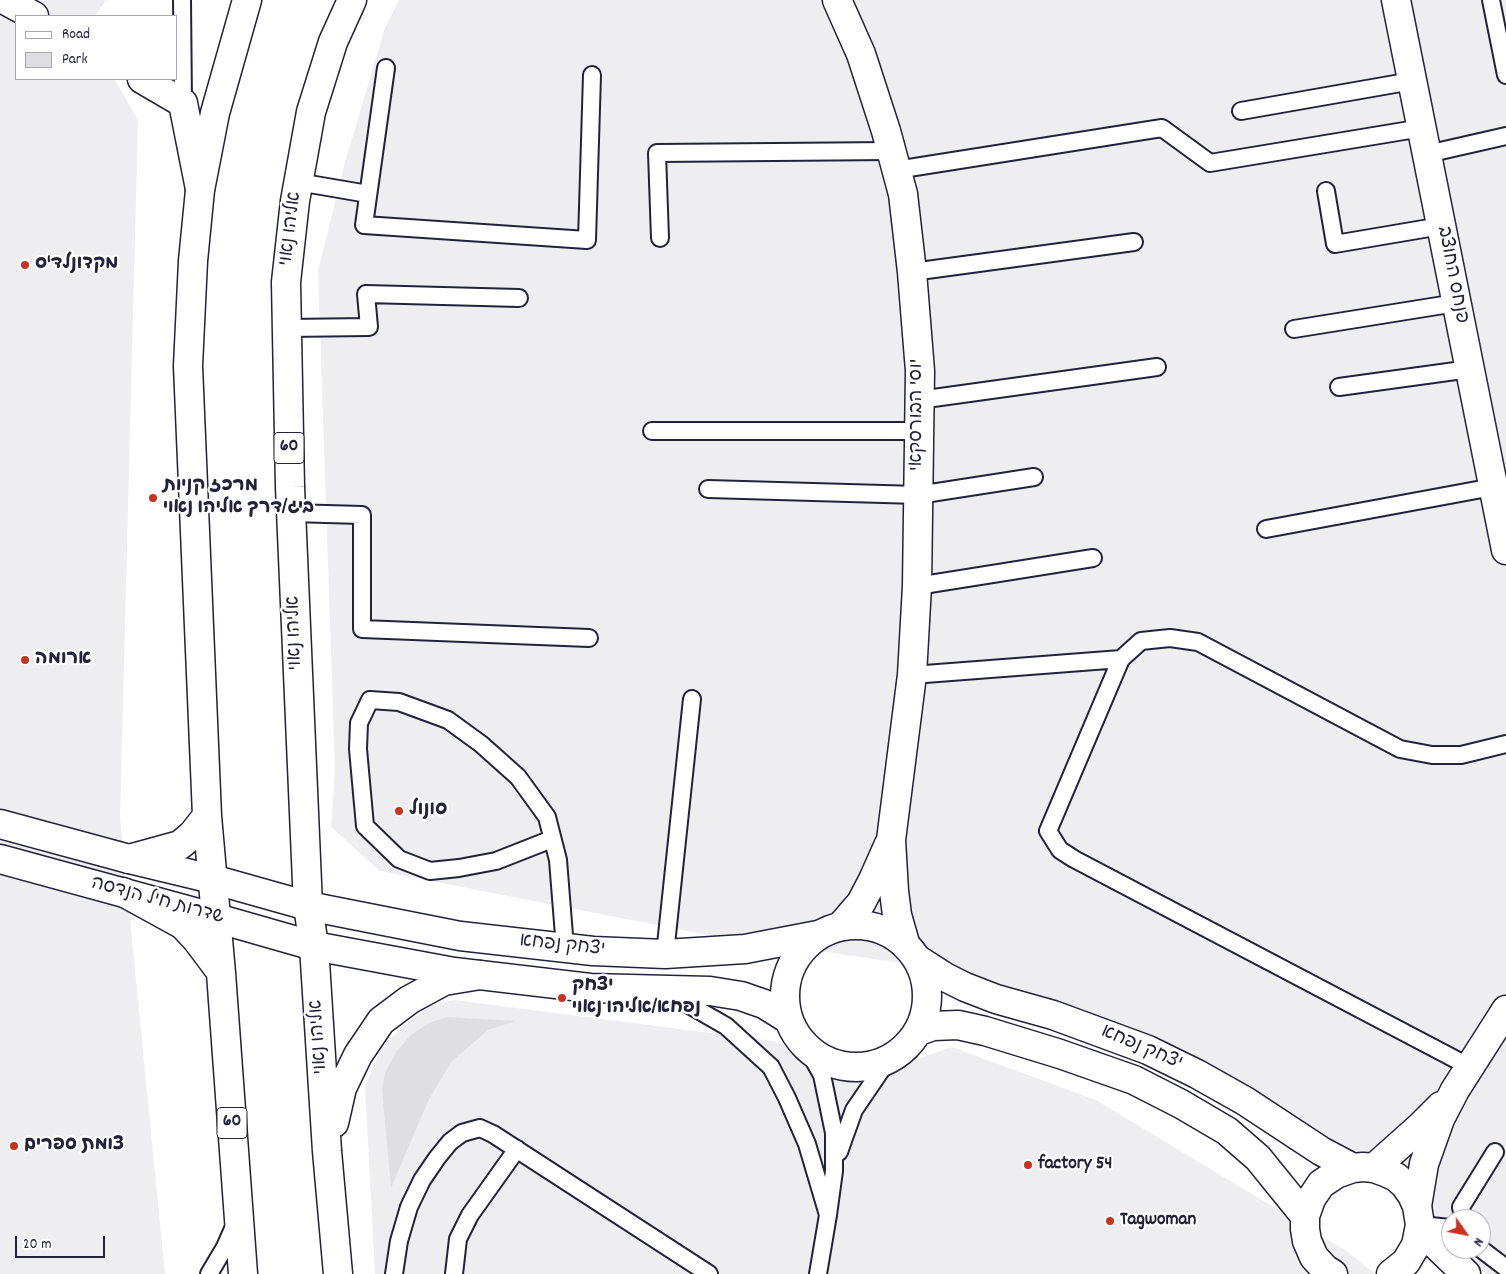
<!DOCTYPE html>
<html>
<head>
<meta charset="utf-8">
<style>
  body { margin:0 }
  #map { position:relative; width:1506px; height:1274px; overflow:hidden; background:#fff; font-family:Dekko,sans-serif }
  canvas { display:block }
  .legend { position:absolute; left:15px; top:15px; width:162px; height:65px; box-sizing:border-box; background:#fff; border:1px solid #a7a7b1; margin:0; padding:6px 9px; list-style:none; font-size:15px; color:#22223b }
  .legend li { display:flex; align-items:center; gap:10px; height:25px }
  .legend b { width:25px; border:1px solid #a7a7b1 }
  .north { position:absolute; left:1441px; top:1209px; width:50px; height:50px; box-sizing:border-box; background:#fff; border:1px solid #a7a7b1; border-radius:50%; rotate:123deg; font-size:14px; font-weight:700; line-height:20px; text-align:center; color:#22223b }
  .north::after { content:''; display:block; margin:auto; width:18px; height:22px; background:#c8321e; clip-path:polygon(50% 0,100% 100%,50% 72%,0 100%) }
  .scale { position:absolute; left:15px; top:1236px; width:90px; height:22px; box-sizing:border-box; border:2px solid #22223b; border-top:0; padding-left:6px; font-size:15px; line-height:18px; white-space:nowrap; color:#22223b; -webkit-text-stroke:4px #fff; paint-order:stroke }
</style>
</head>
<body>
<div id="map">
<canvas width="1506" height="1274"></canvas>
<ul class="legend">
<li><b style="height:6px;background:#fff"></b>Road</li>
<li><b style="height:14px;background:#dfdfe2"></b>Park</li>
</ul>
<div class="north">N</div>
<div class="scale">20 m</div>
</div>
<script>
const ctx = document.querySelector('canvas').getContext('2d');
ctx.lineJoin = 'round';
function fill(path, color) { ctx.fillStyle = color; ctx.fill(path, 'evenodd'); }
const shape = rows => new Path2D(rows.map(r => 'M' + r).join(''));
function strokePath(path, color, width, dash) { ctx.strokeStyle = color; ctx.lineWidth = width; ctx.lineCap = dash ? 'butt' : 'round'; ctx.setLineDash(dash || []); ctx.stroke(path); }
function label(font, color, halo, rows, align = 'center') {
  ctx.font = font + ' Dekko,"Playpen Sans Hebrew",sans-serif'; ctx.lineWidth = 4.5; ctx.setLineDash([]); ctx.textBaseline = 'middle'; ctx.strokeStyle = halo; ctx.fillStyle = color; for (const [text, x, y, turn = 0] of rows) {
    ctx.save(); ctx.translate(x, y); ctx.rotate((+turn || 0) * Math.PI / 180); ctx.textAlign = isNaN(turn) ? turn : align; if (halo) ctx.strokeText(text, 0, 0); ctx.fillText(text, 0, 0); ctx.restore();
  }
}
fill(shape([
  [0,0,106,0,95,16,16,16,16,79,114,79,138,120,120,818,165,1274,0,1274],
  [399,0,1506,0,1506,1274,1486,1274,1457,1249,1481,1249,1481,1219,1451,1219,1451,1244,1321,1132,1163,1046,971,973,708,935,380,871,331,827,335,770,318,271,345,162,385,28],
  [454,1000,773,1041,864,1078,952,1047,1096,1100,1348,1252,1375,1274,375,1274,365,1087,382,1046,426,1007]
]), '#eeeef1');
fill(shape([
  [447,1017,515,1021,488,1030,451,1062,428,1101,391,1188,382,1089,385,1073,396,1052,411,1035,429,1023]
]), '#dfdfe2');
const lane = shape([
  [182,0,183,103],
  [1491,0,1506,75],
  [386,68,364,225,587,240,592,75],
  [1241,111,1412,81],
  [1427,154,1506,136],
  [896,170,1162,128,1210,163,1422,128],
  [298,182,368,194],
  [1326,191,1335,244,1441,226],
  [660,238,657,153,891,151],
  [912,272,1134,242],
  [286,328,369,327,366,294,519,298],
  [1294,329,1456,303],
  [1339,387,1470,369],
  [919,400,1157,367],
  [652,431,919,431],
  [708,489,918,495,1034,477],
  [291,513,362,515,362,629,589,638],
  [1266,529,1493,487],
  [917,586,1093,558],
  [912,675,1121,659],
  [552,839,496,861,459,868,430,871,399,859,365,826,358,749,359,723,370,700,399,702,448,720,481,744,518,777,547,817,558,860,565,948],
  [665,954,692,699],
  [669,995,684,1002,726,1026,771,1067,787,1098,807,1144,828,1215],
  [808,1050,822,1075,834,1133,834,1171,828,1215,818,1274],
  [1470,1067,1074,859,1060,850,1048,831,1121,659,1141,641,1170,638,1198,642,1400,749,1432,755,1461,755,1506,744],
  [839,1152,854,1110,888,1060],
  [1463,1219,1461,1207,1495,1152],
  [1420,1225,1451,1228],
  [1481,1249,1506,1268],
  [209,1274,225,1247,236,1222],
  [394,1274,399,1241,409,1207,422,1180,437,1158,450,1142,462,1133,480,1128,493,1134,709,1274],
  [454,1274,458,1239,470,1215,517,1149]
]);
const street = shape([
  [5,0,34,16],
  [837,0,861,54,886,131,903,194,912,272,920,371,917,586,912,675,891,840,894,891,897,915,905,943],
  [1396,0,1506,550],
  [142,79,183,103,200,189],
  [0,824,129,859,212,879],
  [0,859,216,918],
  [841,926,861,903,873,880,889,844],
  [1374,1168,1421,1126,1441,1106],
  [1417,1206,1424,1164,1440,1119,1455,1090,1506,1010]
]);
const secondary = shape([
  [212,879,308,906,460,936,593,951,665,954,745,949,818,935],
  [216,918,314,946,454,972,590,988,710,991,741,996,764,1004,788,1019],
  '785 996a71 71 0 1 1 142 0a71 71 0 1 1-142 0Z',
  [917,959,945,977,965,987,996,999,1053,1015,1148,1050,1197,1074,1245,1101,1321,1151,1353,1168],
  [919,1031,933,1026,958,1025,985,1031,1060,1054,1134,1080,1181,1104,1227,1131,1258,1158,1305,1216],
  [1420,1225,1436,1245,1466,1274],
  [1333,1274,1325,1269,1314,1257,1307,1241,1305,1229,1305,1216,1311,1199,1321,1184,1336,1174,1353,1168,1363,1167,1374,1168,1385,1172,1396,1177,1405,1185,1412,1195,1417,1206,1420,1225,1416,1245,1406,1262,1391,1274]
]);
const highway = shape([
  [129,859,180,845,192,835,207,816],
  [123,892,183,925,197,940,221,972],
  [334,1123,342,1088,358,1055,381,1021,409,1000,444,981,480,975],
  [243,1274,221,973,207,816,188,366,193,261,200,190,215,113,247,0],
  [338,1274,327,1151,314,946,308,906,290,487,286,282,295,201,311,112,333,42,352,0]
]);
strokePath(lane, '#22223b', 20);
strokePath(street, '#22223b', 31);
strokePath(secondary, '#22223b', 31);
strokePath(highway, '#22223b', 31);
strokePath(lane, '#fff', 16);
strokePath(street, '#fff', 28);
strokePath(secondary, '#fff', 28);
strokePath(highway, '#fff', 28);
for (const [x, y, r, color] of [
  [25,265,5,"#c8321e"],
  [153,498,5,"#c8321e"],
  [25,660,5,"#c8321e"],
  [399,811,5,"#c8321e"],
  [562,998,5,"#c8321e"],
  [14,1146,5,"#c8321e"],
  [1028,1165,5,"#c8321e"],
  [1110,1221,5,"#c8321e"]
]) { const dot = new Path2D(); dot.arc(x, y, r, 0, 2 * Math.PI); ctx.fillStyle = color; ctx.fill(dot); strokePath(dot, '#fff', 2); }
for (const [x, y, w] of [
  [289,448,30],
  [232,1123,30]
]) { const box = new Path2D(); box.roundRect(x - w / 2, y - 15.5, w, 31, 4); ctx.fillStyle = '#fff'; ctx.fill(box); strokePath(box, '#22223b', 1); }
label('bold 18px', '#22223b', null, [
  ["60",289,448],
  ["60",232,1123]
]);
label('19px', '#22223b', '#fff', [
  ["אליהו נאוי",292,229,-83],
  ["פנחס החוצב",1451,275,79],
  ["יוסי הבורסקאי",918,415,-90],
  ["אליהו נאוי",296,633,-92],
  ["שדרות חיל הנדסה",157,902,15],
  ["יצחק נפחא",562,947,6],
  ["אליהו נאוי",320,1037,-94],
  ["יצחק נפחא",1141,1049,23]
]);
label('bold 19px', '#22223b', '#fff', [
  ["מקדונלד'ס",35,265],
  ["מרכז קניות",163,487],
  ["ביג/דרך אליהו נאוי",163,509],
  ["ארומה",35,660],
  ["סונול",409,811],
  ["יצחק",572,987],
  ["נפחא/אליהו נאוי",572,1009],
  ["צומת ספרים",24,1146],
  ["factory 54",1038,1165],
  ["Tagwoman",1120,1221]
], 'left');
</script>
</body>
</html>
